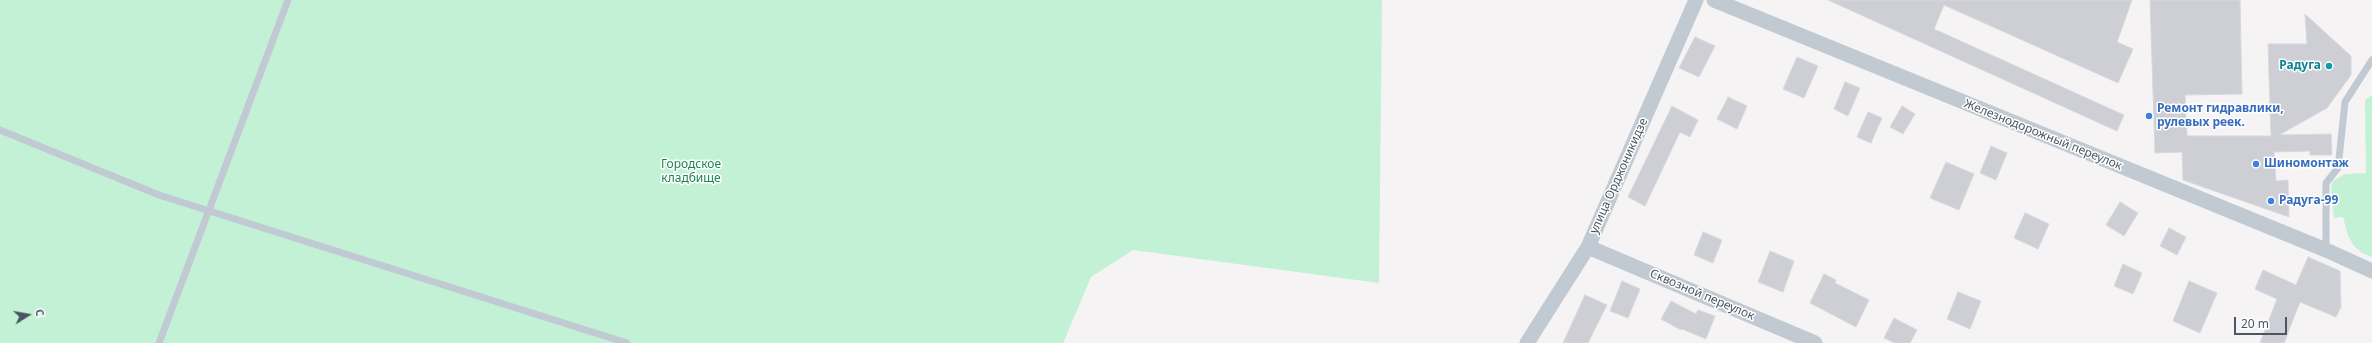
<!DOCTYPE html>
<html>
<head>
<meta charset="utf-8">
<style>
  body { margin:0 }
  #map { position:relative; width:2372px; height:343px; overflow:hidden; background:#f5f3f3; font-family:"Noto Sans",sans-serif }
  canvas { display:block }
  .north { position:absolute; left:8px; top:295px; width:40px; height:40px; -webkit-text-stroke:3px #fff; paint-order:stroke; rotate:79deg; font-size:11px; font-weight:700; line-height:16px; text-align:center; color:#4a5661 }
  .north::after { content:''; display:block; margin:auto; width:14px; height:18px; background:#4a5661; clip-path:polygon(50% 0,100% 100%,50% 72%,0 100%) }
  .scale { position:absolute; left:2234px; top:317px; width:53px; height:18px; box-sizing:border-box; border:2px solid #4a5661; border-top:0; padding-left:5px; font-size:12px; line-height:14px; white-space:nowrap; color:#4a5661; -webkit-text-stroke:3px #fff; paint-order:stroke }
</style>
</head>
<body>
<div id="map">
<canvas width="2372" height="343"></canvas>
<div class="north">С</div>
<div class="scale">20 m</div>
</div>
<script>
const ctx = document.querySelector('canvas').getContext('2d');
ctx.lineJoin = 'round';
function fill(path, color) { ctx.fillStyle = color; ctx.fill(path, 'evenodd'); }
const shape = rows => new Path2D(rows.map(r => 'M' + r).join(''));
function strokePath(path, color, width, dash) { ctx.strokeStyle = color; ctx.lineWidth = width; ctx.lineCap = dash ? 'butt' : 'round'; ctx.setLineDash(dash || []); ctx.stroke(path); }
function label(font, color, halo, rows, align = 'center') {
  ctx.font = font + ' "Noto Sans",sans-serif'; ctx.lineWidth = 3; ctx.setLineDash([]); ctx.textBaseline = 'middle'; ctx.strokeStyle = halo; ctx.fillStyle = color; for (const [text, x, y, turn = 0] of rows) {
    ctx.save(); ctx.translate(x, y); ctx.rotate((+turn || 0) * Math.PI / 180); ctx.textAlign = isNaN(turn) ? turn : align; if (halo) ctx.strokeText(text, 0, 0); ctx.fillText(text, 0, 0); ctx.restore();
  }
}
fill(shape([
  [0,0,1382,0,1379,283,1133,250,1091,277,1063,343,0,343],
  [2372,95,2372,257,2362,253,2354,246,2348,236,2343,217,2334,218,2331,187,2333,181,2345,174,2366,173,2365,100]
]), '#c3f1d5');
const building = shape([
  [1828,0,2132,0,2117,42,2133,49,2118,83,1944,5,1934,29,2124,115,2117,131,1828,0],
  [2150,0,2240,0,2242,94,2185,95,2187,136,2271,136,2268,44,2307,44,2305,14,2351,56,2351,75,2327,108,2279,135,2331,134,2332,155,2310,155,2310,151,2274,152,2276,181,2288,180,2289,217,2183,180,2182,152,2155,153,2150,0],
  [1695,37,1715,46,1699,77,1679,68,1695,37],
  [1797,57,1818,66,1804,98,1783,89,1797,57],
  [1845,82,1860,88,1848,116,1834,109,1845,82],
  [1728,97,1747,106,1737,129,1717,119,1728,97],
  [1672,106,1698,120,1690,137,1680,132,1645,206,1628,197,1672,106],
  [1902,106,1915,114,1903,134,1890,127,1902,106],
  [1868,112,1882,118,1871,143,1857,137,1868,112],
  [1991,146,2007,153,1996,180,1980,173,1991,146],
  [1946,162,1974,174,1959,210,1930,198,1946,162],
  [2120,202,2138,213,2124,236,2106,225,2120,202],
  [2025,213,2049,224,2038,249,2014,238,2025,213],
  [2169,228,2186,237,2177,255,2160,246,2169,228],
  [1703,232,1722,240,1713,263,1694,255,1703,232],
  [1770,251,1794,261,1783,292,1758,282,1770,251],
  [2308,257,2340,271,2341,307,2336,317,2300,302,2284,343,2260,343,2277,299,2255,289,2263,270,2296,285,2308,257],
  [2123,264,2142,273,2133,294,2114,286,2123,264],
  [1824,274,1836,280,1835,283,1869,300,1856,327,1810,303,1824,274],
  [1622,281,1640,289,1628,318,1610,311,1622,281],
  [2189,281,2217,293,2200,333,2173,321,2189,281],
  [1958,292,1981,301,1970,329,1947,319,1958,292],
  [1585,295,1607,305,1588,343,1563,343,1585,295],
  [1671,301,1696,314,1698,310,1715,316,1706,339,1682,329,1681,330,1661,319,1671,301],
  [1894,318,1917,330,1910,343,1895,343,1884,338,1894,318]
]);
fill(building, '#cdcfd5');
strokePath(building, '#d7d9de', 1);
strokePath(shape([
  [0,130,159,195,627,343],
  [2326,250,2326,183,2338,168,2345,102,2372,60],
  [159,343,288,0]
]), '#c1cad2', 7);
strokePath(shape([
  [1714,0,2326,250,2372,271],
  [1588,247,1815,343],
  [1527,343,1588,247,1696,0]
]), '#c1cad2', 15);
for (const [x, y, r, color] of [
  [2329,66,4,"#0f9aa8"],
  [2149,116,4,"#3f7fe0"],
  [2256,164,4,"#3f7fe0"],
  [2271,201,4,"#3f7fe0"]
]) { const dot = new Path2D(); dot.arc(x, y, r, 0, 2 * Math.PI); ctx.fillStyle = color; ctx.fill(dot); strokePath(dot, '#fff', 1.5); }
label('bold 12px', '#0d838f', '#fff', [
  ["Радуга",2321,66]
], 'right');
label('bold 12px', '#366cbe', '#fff', [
  ["Ремонт гидравлики,",2157,109],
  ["рулевых реек.",2157,123],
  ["Шиномонтаж",2264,164],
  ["Радуга-99",2279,201]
], 'left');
label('12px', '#4a5661', '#fff', [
  ["Железнодорожный переулок",2043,135,22],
  ["улица Орджоникидзе",1619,176,-66],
  ["Сквозной переулок",1702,295,23]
]);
label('12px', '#17864f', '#fff', [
  ["Городское",691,165],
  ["кладбище",691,179]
]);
</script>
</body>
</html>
